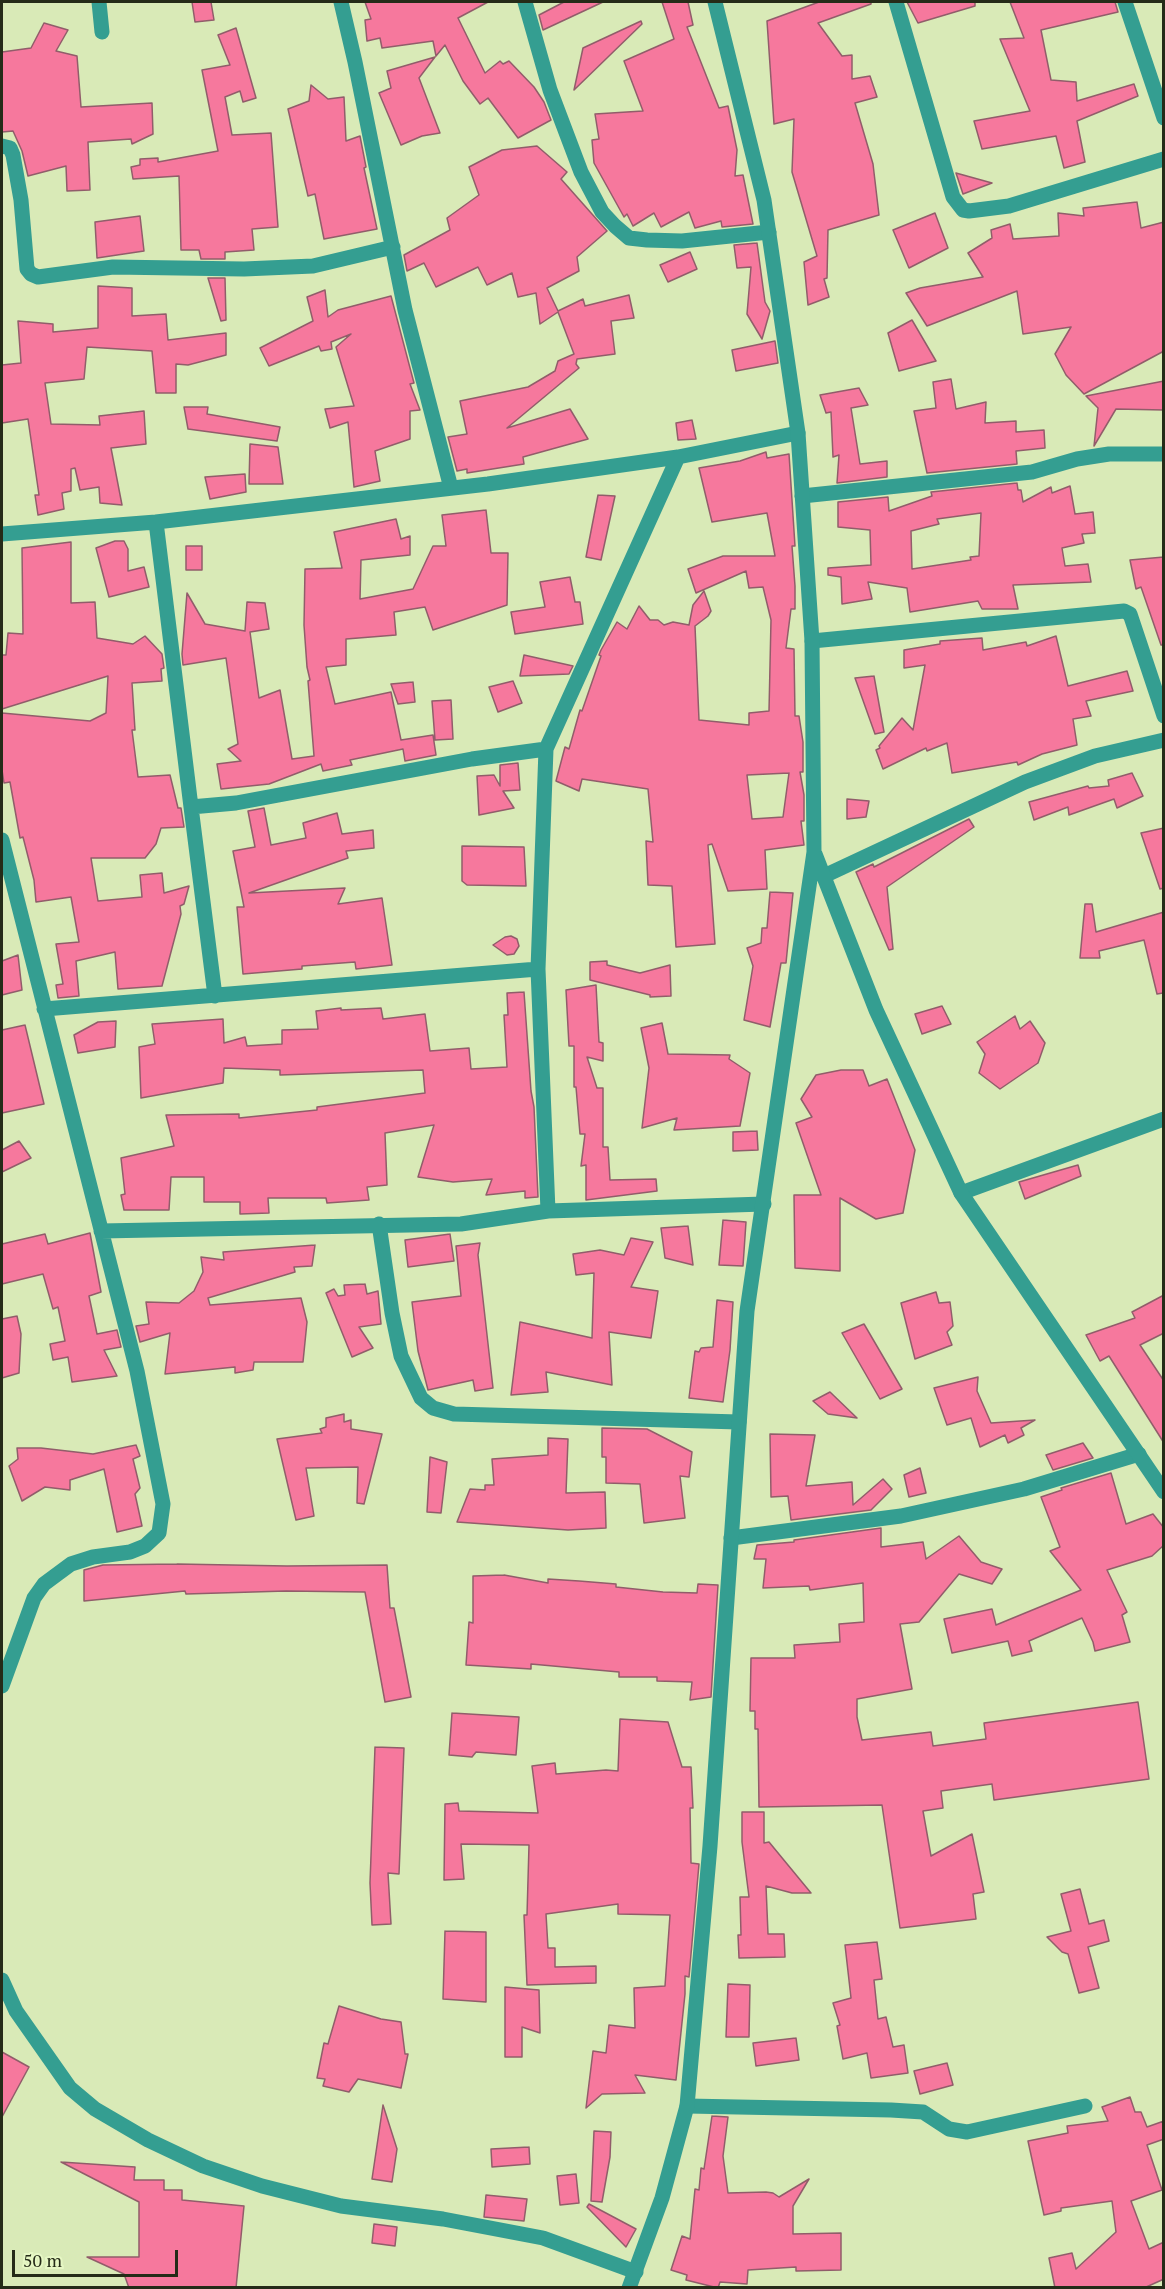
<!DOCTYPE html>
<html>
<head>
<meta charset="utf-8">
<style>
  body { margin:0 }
  #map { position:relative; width:1165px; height:2289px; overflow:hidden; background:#d9eab7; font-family:"PT Serif",serif }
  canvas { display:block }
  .frame { position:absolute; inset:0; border:3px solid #252b18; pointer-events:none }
  .scale { position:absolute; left:12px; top:2250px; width:166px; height:27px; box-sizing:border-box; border:3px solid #252b18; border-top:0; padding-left:8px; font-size:18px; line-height:21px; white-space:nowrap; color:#252b18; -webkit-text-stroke:4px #e6f7c4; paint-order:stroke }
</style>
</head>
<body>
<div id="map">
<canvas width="1165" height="2289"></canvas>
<div class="frame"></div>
<div class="scale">50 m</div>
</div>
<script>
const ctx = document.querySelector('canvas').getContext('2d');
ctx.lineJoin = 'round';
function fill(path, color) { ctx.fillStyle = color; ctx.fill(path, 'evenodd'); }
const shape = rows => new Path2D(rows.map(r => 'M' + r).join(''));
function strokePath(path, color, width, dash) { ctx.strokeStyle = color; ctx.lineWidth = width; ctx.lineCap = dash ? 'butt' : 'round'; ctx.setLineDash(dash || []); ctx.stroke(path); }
const building = shape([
  [192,2,211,2,214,20,195,22,192,2],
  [365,2,488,2,458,18,485,73,500,61,503,64,509,61,534,87,544,102,551,120,518,138,488,98,480,104,463,81,445,45,436,56,433,41,382,48,380,38,367,41,365,20,371,19,365,2],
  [564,2,603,2,543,30,539,15,564,2],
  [662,2,688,2,693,25,687,27,719,108,728,106,737,150,735,176,743,175,753,224,722,227,721,221,695,228,689,212,661,227,654,213,633,226,627,214,624,217,594,163,592,140,599,139,595,114,643,111,624,61,674,39,662,2],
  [819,2,871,2,871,4,818,23,842,56,852,55,852,79,870,76,877,97,855,103,873,164,879,215,828,230,827,278,824,279,829,297,808,305,804,262,817,256,792,172,794,119,774,124,767,21,819,2],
  [907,2,975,2,975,6,918,23,907,2],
  [1010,2,1115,2,1118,12,1041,30,1051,80,1076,82,1077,101,1134,84,1138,96,1077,121,1085,162,1064,168,1056,136,982,149,974,121,1030,111,1000,39,1024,38,1010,2],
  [641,21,642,24,574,90,583,48,641,21],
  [44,23,68,30,56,51,77,56,81,107,152,103,153,134,132,144,131,139,88,142,90,190,67,191,66,166,28,176,22,151,13,131,2,132,2,52,31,48,44,23],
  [236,28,256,98,243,102,240,91,225,97,232,135,271,133,278,227,252,229,254,250,225,252,225,259,201,259,199,250,181,250,179,176,133,179,131,167,140,165,140,159,158,158,158,162,218,151,202,70,230,65,218,35,236,28],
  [435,57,419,78,440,133,422,136,401,145,379,93,391,88,387,71,435,57],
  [311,85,328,99,344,97,346,141,360,136,366,167,364,168,377,229,324,239,315,194,308,196,288,109,309,101,311,85],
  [537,146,567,172,561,179,607,231,577,257,579,271,547,288,558,311,583,299,585,306,629,295,634,318,611,321,615,354,577,359,576,364,579,368,507,428,570,409,588,439,523,457,524,464,467,473,467,469,457,471,448,437,467,434,460,401,528,387,555,371,558,361,574,354,558,312,540,324,536,293,518,297,512,273,487,285,478,267,436,287,424,263,407,271,404,255,450,230,447,218,479,195,469,167,502,150,537,146],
  [956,173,992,183,963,194,956,173],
  [1137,202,1141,228,1164,222,1164,351,1084,394,1066,375,1055,354,1071,327,1023,334,1017,291,927,326,906,293,920,288,983,277,968,253,992,238,991,230,1010,224,1013,239,1059,236,1058,213,1084,216,1083,208,1137,202],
  [935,213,948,248,909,268,893,230,935,213],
  [140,216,144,251,97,258,95,222,140,216],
  [757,243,765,302,770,311,762,339,747,314,751,267,737,268,734,245,757,243],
  [690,252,697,269,668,282,660,265,690,252],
  [208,278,225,278,226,320,221,321,208,278],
  [98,286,132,288,132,316,166,314,168,340,226,333,226,355,188,365,176,364,176,393,156,393,152,351,87,347,84,379,45,383,51,424,100,425,99,416,144,411,146,444,111,448,122,505,100,503,99,487,80,490,75,468,71,469,71,491,62,493,64,509,38,515,35,495,39,495,28,419,2,423,2,365,21,363,18,321,53,324,53,332,98,328,98,286],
  [325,290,328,317,338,310,391,296,414,383,410,384,420,410,410,411,410,439,375,451,380,481,354,487,348,422,330,428,325,409,354,406,336,347,351,334,331,342,332,349,321,351,319,346,269,366,260,348,313,321,307,297,325,290],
  [912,320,936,361,899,371,888,333,912,320],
  [775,341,778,363,736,371,732,350,775,341],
  [951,379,956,409,986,402,985,423,1016,421,1016,432,1044,430,1045,448,1016,451,1017,464,927,473,914,411,936,408,933,382,951,379],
  [1164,381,1164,410,1116,409,1094,446,1098,408,1086,396,1164,381],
  [859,388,868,405,851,408,860,464,887,461,887,477,837,483,839,455,833,457,831,412,826,413,820,395,859,388],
  [184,407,208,407,207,414,280,427,277,441,188,429,184,407],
  [692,420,696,439,678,440,676,423,692,420],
  [250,444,278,447,283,484,249,484,250,444],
  [766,452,767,458,789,454,795,546,792,546,795,586,795,609,791,609,786,648,794,649,795,716,799,716,803,742,803,772,800,772,804,795,804,821,801,821,804,845,765,850,767,889,728,891,712,844,708,845,715,944,676,947,672,886,648,885,646,841,653,842,648,789,582,779,579,791,556,781,565,747,569,749,580,710,582,711,601,656,599,655,601,650,617,622,627,629,639,606,650,620,658,620,664,625,673,622,689,625,693,605,704,591,711,611,708,616,695,626,699,720,749,725,749,713,769,711,771,620,763,587,749,588,746,571,696,593,688,569,723,556,775,556,767,513,712,522,699,468,740,461,766,452],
  [789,773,783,817,752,819,747,775,789,773],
  [245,474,246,492,210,499,205,477,245,474],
  [1017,483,1018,490,1021,490,1023,502,1051,487,1052,493,1070,486,1075,514,1093,512,1095,533,1082,534,1084,543,1062,548,1065,566,1088,564,1091,582,1013,585,1018,609,982,609,978,601,910,612,907,588,868,582,872,599,842,604,841,577,828,575,828,568,871,565,870,530,838,527,838,502,888,497,889,511,932,496,931,492,1017,483],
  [981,513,979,556,970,557,971,560,912,569,911,531,939,524,937,519,981,513],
  [598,495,615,496,601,560,586,557,598,495],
  [486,510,491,553,508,553,507,605,433,630,425,607,394,612,396,635,346,639,346,665,326,667,335,704,391,692,401,740,433,735,436,755,405,761,403,749,350,760,352,765,323,771,321,764,269,784,221,789,217,764,241,761,228,749,238,744,226,658,183,665,182,654,187,593,205,624,245,631,247,602,265,603,269,629,250,632,259,698,280,690,292,759,314,756,308,681,310,680,307,667,304,625,305,569,342,568,334,532,396,519,401,539,410,536,410,555,361,560,360,599,413,589,433,546,446,546,442,515,486,510],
  [115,541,124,541,128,549,128,571,144,567,149,587,109,597,96,548,115,541],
  [71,542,71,603,95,602,97,638,133,644,145,636,162,654,164,668,161,669,162,681,132,683,135,730,132,730,138,777,170,775,178,808,181,808,184,827,161,828,156,844,145,858,91,858,98,901,142,897,140,875,162,873,164,893,189,886,184,904,180,906,181,914,162,986,118,989,115,952,76,961,79,996,58,998,56,985,63,984,56,944,79,942,71,897,36,902,34,880,23,837,20,838,10,782,4,783,2,770,2,713,90,721,106,713,108,676,2,709,2,655,6,655,8,633,23,634,22,548,71,542],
  [186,546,202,546,202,570,186,570,186,546],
  [1164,557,1164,645,1161,645,1141,587,1136,589,1130,560,1164,557],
  [570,577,575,602,580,602,583,624,515,634,511,612,545,607,540,582,570,577],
  [1056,636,1068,686,1127,671,1133,691,1086,701,1091,716,1073,719,1077,745,1042,754,1018,765,1017,762,952,773,947,743,927,751,926,748,883,769,876,750,880,748,879,746,902,718,913,730,925,665,904,668,904,650,940,644,940,641,982,638,983,650,1026,642,1027,646,1056,636],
  [524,655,573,666,569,674,520,676,524,655],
  [874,676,884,732,875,734,855,678,874,676],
  [513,681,522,703,498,712,489,687,513,681],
  [413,682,415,702,398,704,391,684,413,682],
  [451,700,453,739,435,740,432,701,451,700],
  [518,763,520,790,503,791,514,808,479,815,477,776,494,775,500,786,500,765,518,763],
  [1132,773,1143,796,1117,808,1114,799,1069,815,1068,807,1034,820,1029,802,1088,786,1089,788,1109,786,1108,780,1132,773],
  [847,799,869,801,866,817,847,819,847,799],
  [264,808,271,845,306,838,303,823,337,813,342,834,373,830,374,848,346,851,348,858,249,893,345,888,338,904,382,898,392,965,356,969,355,962,302,966,302,969,243,974,237,907,244,907,233,851,255,847,248,811,264,808],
  [969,819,974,827,887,887,893,949,889,950,856,872,873,864,874,867,969,819],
  [1164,828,1164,888,1160,889,1141,833,1164,828],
  [462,846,524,847,526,886,467,885,462,881,462,846],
  [770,892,793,893,786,963,781,963,770,1027,744,1020,753,966,747,948,761,943,762,928,767,928,770,892],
  [1085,904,1092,904,1096,932,1164,912,1163,993,1157,994,1144,940,1099,951,1100,958,1080,958,1085,904],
  [511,936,517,939,519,946,514,954,507,955,493,945,505,937,511,936],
  [18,955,22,990,2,995,2,961,18,955],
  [607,961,607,965,640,973,670,965,671,996,650,997,650,995,590,980,590,962,607,961],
  [596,985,599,1042,603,1043,603,1061,587,1057,597,1088,603,1088,603,1147,608,1147,610,1180,656,1179,657,1191,586,1200,586,1165,581,1166,585,1134,580,1134,576,1087,574,1087,574,1046,569,1046,566,990,596,985],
  [524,992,531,1091,534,1107,538,1197,525,1198,525,1191,486,1195,492,1179,453,1182,418,1177,434,1125,385,1133,387,1185,367,1187,369,1200,327,1203,326,1198,268,1198,269,1213,240,1214,240,1202,204,1202,204,1177,171,1177,169,1210,124,1210,121,1195,125,1194,121,1158,174,1146,166,1115,239,1114,239,1118,317,1110,317,1107,425,1093,423,1070,280,1075,280,1070,224,1068,223,1083,141,1098,139,1047,155,1044,152,1024,223,1019,224,1043,245,1037,247,1046,282,1044,282,1030,318,1029,316,1011,341,1008,341,1010,381,1008,383,1019,425,1014,430,1051,469,1048,471,1069,507,1067,504,1015,508,1015,507,993,524,992],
  [942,1006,951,1024,922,1034,915,1014,942,1006],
  [1015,1016,1020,1029,1030,1021,1045,1043,1038,1063,1000,1089,979,1073,985,1054,977,1042,1015,1016],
  [116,1021,115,1047,78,1053,74,1035,98,1022,116,1021],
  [662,1023,668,1054,730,1055,729,1059,750,1073,740,1126,674,1130,677,1118,642,1128,649,1068,641,1028,662,1023],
  [25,1025,44,1104,2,1113,2,1030,25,1025],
  [841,1070,863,1070,869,1086,887,1079,915,1150,903,1213,876,1219,840,1198,840,1271,795,1268,794,1195,821,1195,796,1123,812,1117,801,1099,816,1075,841,1070],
  [757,1131,758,1150,733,1151,733,1132,757,1131],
  [19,1141,31,1158,2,1172,2,1150,19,1141],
  [1078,1165,1081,1176,1025,1199,1019,1182,1078,1165],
  [723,1220,746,1222,743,1266,719,1265,723,1220],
  [688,1226,693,1265,665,1258,661,1228,688,1226],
  [90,1233,101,1292,89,1296,97,1334,117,1330,121,1347,104,1350,117,1376,72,1382,68,1357,53,1360,50,1344,65,1341,58,1307,53,1309,43,1274,2,1284,2,1244,45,1234,48,1244,90,1233],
  [450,1234,454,1261,408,1267,405,1240,450,1234],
  [631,1238,653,1242,631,1287,658,1291,651,1338,609,1332,612,1385,546,1372,548,1392,511,1395,520,1322,592,1338,594,1273,576,1275,573,1254,600,1250,624,1255,631,1238],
  [480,1243,478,1255,493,1388,475,1391,473,1380,428,1390,418,1351,412,1302,461,1296,456,1246,480,1243],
  [315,1245,312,1266,294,1267,295,1272,208,1298,210,1305,301,1298,307,1322,303,1362,254,1362,253,1370,235,1373,235,1367,165,1374,170,1333,140,1342,136,1326,149,1324,146,1302,179,1303,194,1291,203,1272,201,1257,224,1260,223,1252,315,1245],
  [365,1284,367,1294,378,1291,381,1324,359,1327,373,1348,352,1357,326,1293,334,1289,338,1296,345,1295,344,1285,365,1284],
  [936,1292,939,1303,950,1302,953,1326,947,1332,952,1345,915,1359,901,1303,936,1292],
  [1164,1295,1164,1333,1140,1345,1164,1381,1164,1443,1109,1356,1100,1361,1086,1335,1135,1318,1132,1312,1164,1295],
  [717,1300,733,1302,730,1350,723,1402,689,1398,695,1351,699,1352,701,1348,713,1347,717,1300],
  [17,1316,21,1334,19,1373,2,1378,2,1319,17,1316],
  [864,1324,902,1389,880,1399,842,1333,864,1324],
  [978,1377,977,1391,991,1423,1035,1420,1021,1428,1024,1435,1008,1443,1005,1435,980,1447,971,1418,947,1425,934,1388,978,1377],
  [830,1392,857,1418,828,1414,813,1401,830,1392],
  [344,1414,344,1422,351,1420,351,1429,382,1434,364,1504,357,1503,358,1467,306,1468,314,1516,296,1520,277,1439,322,1433,320,1429,326,1427,326,1418,344,1414],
  [602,1428,647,1429,692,1452,689,1477,680,1476,685,1518,644,1523,640,1484,606,1483,606,1457,602,1457,602,1428],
  [770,1434,815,1435,806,1486,852,1482,853,1505,883,1479,892,1489,871,1510,791,1520,788,1496,771,1497,770,1434],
  [548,1438,568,1439,566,1493,605,1492,606,1528,568,1530,457,1522,470,1489,485,1490,485,1485,494,1485,492,1459,548,1455,548,1438],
  [1083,1443,1093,1458,1053,1470,1046,1455,1083,1443],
  [136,1445,140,1456,133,1459,140,1488,135,1494,142,1526,117,1532,104,1469,70,1480,70,1490,45,1487,22,1501,9,1466,18,1459,17,1448,41,1448,93,1454,136,1445],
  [430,1457,447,1462,441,1513,427,1512,430,1457],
  [920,1468,926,1493,909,1497,904,1475,920,1468],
  [1111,1473,1126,1524,1153,1514,1164,1528,1164,1545,1152,1556,1107,1570,1127,1612,1122,1615,1130,1642,1095,1651,1093,1642,1082,1618,1029,1641,1032,1651,1012,1656,1008,1641,952,1653,944,1619,992,1609,996,1625,1081,1590,1050,1551,1060,1547,1041,1497,1062,1490,1061,1488,1111,1473],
  [881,1528,881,1547,923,1542,926,1559,959,1536,981,1562,1002,1569,992,1584,959,1574,919,1622,900,1624,912,1689,857,1699,857,1717,862,1740,931,1732,933,1746,986,1739,984,1723,1138,1702,1149,1779,994,1800,992,1784,941,1791,943,1808,923,1811,931,1856,972,1834,984,1892,973,1894,976,1919,900,1928,882,1805,759,1807,758,1729,755,1729,755,1711,750,1711,751,1658,795,1658,794,1645,840,1642,839,1624,864,1622,863,1583,810,1590,809,1586,763,1588,766,1559,754,1559,757,1545,794,1542,794,1540,881,1528],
  [177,1564,287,1566,387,1565,390,1608,394,1608,411,1697,385,1702,365,1592,286,1591,186,1594,185,1591,84,1601,84,1570,103,1565,177,1564],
  [504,1575,548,1583,548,1579,579,1581,616,1584,616,1587,663,1592,697,1593,698,1584,718,1585,711,1697,690,1700,692,1682,657,1681,657,1677,619,1677,619,1672,531,1664,531,1669,466,1665,469,1622,473,1623,473,1576,504,1575],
  [452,1713,519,1717,516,1755,476,1752,472,1757,449,1755,452,1713],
  [620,1719,668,1722,682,1767,691,1767,693,1808,690,1808,691,1863,699,1864,689,1977,685,1976,685,1994,676,2080,635,2075,645,2093,602,2094,586,2108,593,2051,606,2053,609,2025,635,2028,634,1988,665,1986,670,1915,618,1914,618,1904,546,1914,548,1948,555,1948,555,1967,596,1966,596,1983,527,1985,524,1915,527,1915,529,1845,461,1844,464,1879,444,1880,445,1804,458,1803,459,1811,538,1813,532,1766,555,1763,556,1774,606,1770,618,1771,620,1719],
  [375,1747,404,1748,399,1874,388,1873,391,1924,372,1925,370,1883,375,1747],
  [742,1812,764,1812,764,1843,769,1842,811,1893,792,1893,766,1886,768,1934,784,1934,785,1957,739,1958,738,1935,741,1935,740,1897,749,1897,742,1842,742,1812],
  [1080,1889,1089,1924,1104,1920,1109,1941,1088,1947,1099,1988,1079,1993,1068,1954,1062,1952,1047,1937,1071,1931,1061,1894,1080,1889],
  [445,1931,486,1932,486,2002,443,1999,445,1931],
  [877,1942,882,1979,874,1980,878,2019,886,2017,893,2047,904,2045,908,2073,871,2078,867,2053,843,2059,837,2026,840,2025,833,2003,851,1998,845,1945,877,1942],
  [728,1984,750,1985,749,2037,726,2037,728,1984],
  [505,1987,539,1990,540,2033,522,2027,522,2057,505,2057,505,1987],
  [339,2006,381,2019,401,2022,405,2054,408,2054,401,2088,358,2079,349,2092,323,2086,325,2079,317,2078,324,2043,328,2044,339,2006],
  [796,2038,799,2060,756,2066,753,2043,796,2038],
  [2,2052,29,2067,2,2117,2,2052],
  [947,2063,953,2085,920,2094,914,2071,947,2063],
  [1130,2097,1135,2112,1141,2112,1147,2127,1164,2121,1164,2139,1147,2145,1162,2190,1131,2201,1149,2249,1164,2242,1164,2279,1144,2288,1055,2288,1049,2258,1072,2253,1076,2269,1116,2232,1112,2201,1061,2208,1061,2211,1044,2215,1028,2141,1068,2133,1067,2126,1108,2121,1102,2107,1130,2097],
  [383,2105,397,2149,392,2182,372,2179,383,2105],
  [712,2116,728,2117,723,2156,728,2193,766,2192,773,2193,779,2197,809,2179,793,2206,793,2234,841,2233,841,2270,796,2271,796,2267,748,2270,747,2284,720,2282,718,2288,686,2280,687,2275,671,2270,682,2236,690,2239,695,2189,699,2190,701,2168,704,2169,712,2116],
  [594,2131,611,2132,610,2157,602,2202,591,2201,594,2131],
  [529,2147,530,2164,492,2167,491,2149,529,2147],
  [61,2162,135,2167,134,2180,164,2180,164,2190,182,2190,182,2200,244,2206,236,2288,129,2288,124,2274,87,2257,139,2257,139,2202,61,2162],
  [576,2174,579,2203,560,2205,557,2176,576,2174],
  [486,2195,527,2199,524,2221,484,2217,486,2195],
  [589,2204,636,2229,626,2247,587,2207,589,2204],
  [374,2224,397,2227,395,2246,372,2243,374,2224]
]);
fill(building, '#f6789d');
strokePath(building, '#915d6a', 1.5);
strokePath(shape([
  [99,2,102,32],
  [341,2,355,62,405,310,451,488],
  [525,2,550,90,581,172,602,212,615,226,629,238,647,240,682,241,769,232],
  [896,2,953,197,963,210,969,211,1009,206,1164,159],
  [1125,2,1164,118],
  [2,146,10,148,13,155,21,200,27,269,31,274,38,277,113,267,244,269,313,266,393,247],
  [802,496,1032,472,1077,459,1109,454,1164,454],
  [156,522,191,807,236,803,472,759,546,749],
  [2,534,156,522,488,484,678,457,798,433],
  [812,641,1124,611,1130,614,1164,716],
  [191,807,215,996],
  [2,840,137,1371,163,1504,159,1533,145,1546,130,1552,93,1557,71,1564,44,1584,34,1598,2,1686],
  [824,876,1025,782,1095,756,1164,740],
  [44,1009,538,969],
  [961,1193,1164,1119],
  [548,1211,764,1204],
  [379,1224,392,1313,401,1356,421,1398,433,1408,454,1414,739,1422],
  [101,1231,461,1224,548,1211,538,969,546,749,678,457],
  [731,1538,901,1516,1024,1489,1139,1454],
  [2,1980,16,2011,70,2088,95,2109,148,2140,203,2166,262,2186,341,2206,443,2219,543,2238,636,2272],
  [687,2106,891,2110,923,2112,949,2129,967,2132,1085,2106]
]), '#349e91', 15);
strokePath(shape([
  [815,854,876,1010,961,1193,1164,1492],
  [629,2288,662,2198,687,2106,710,1846,747,1311,814,852,812,641,798,433,764,200,715,2]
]), '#349e91', 15);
</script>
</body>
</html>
